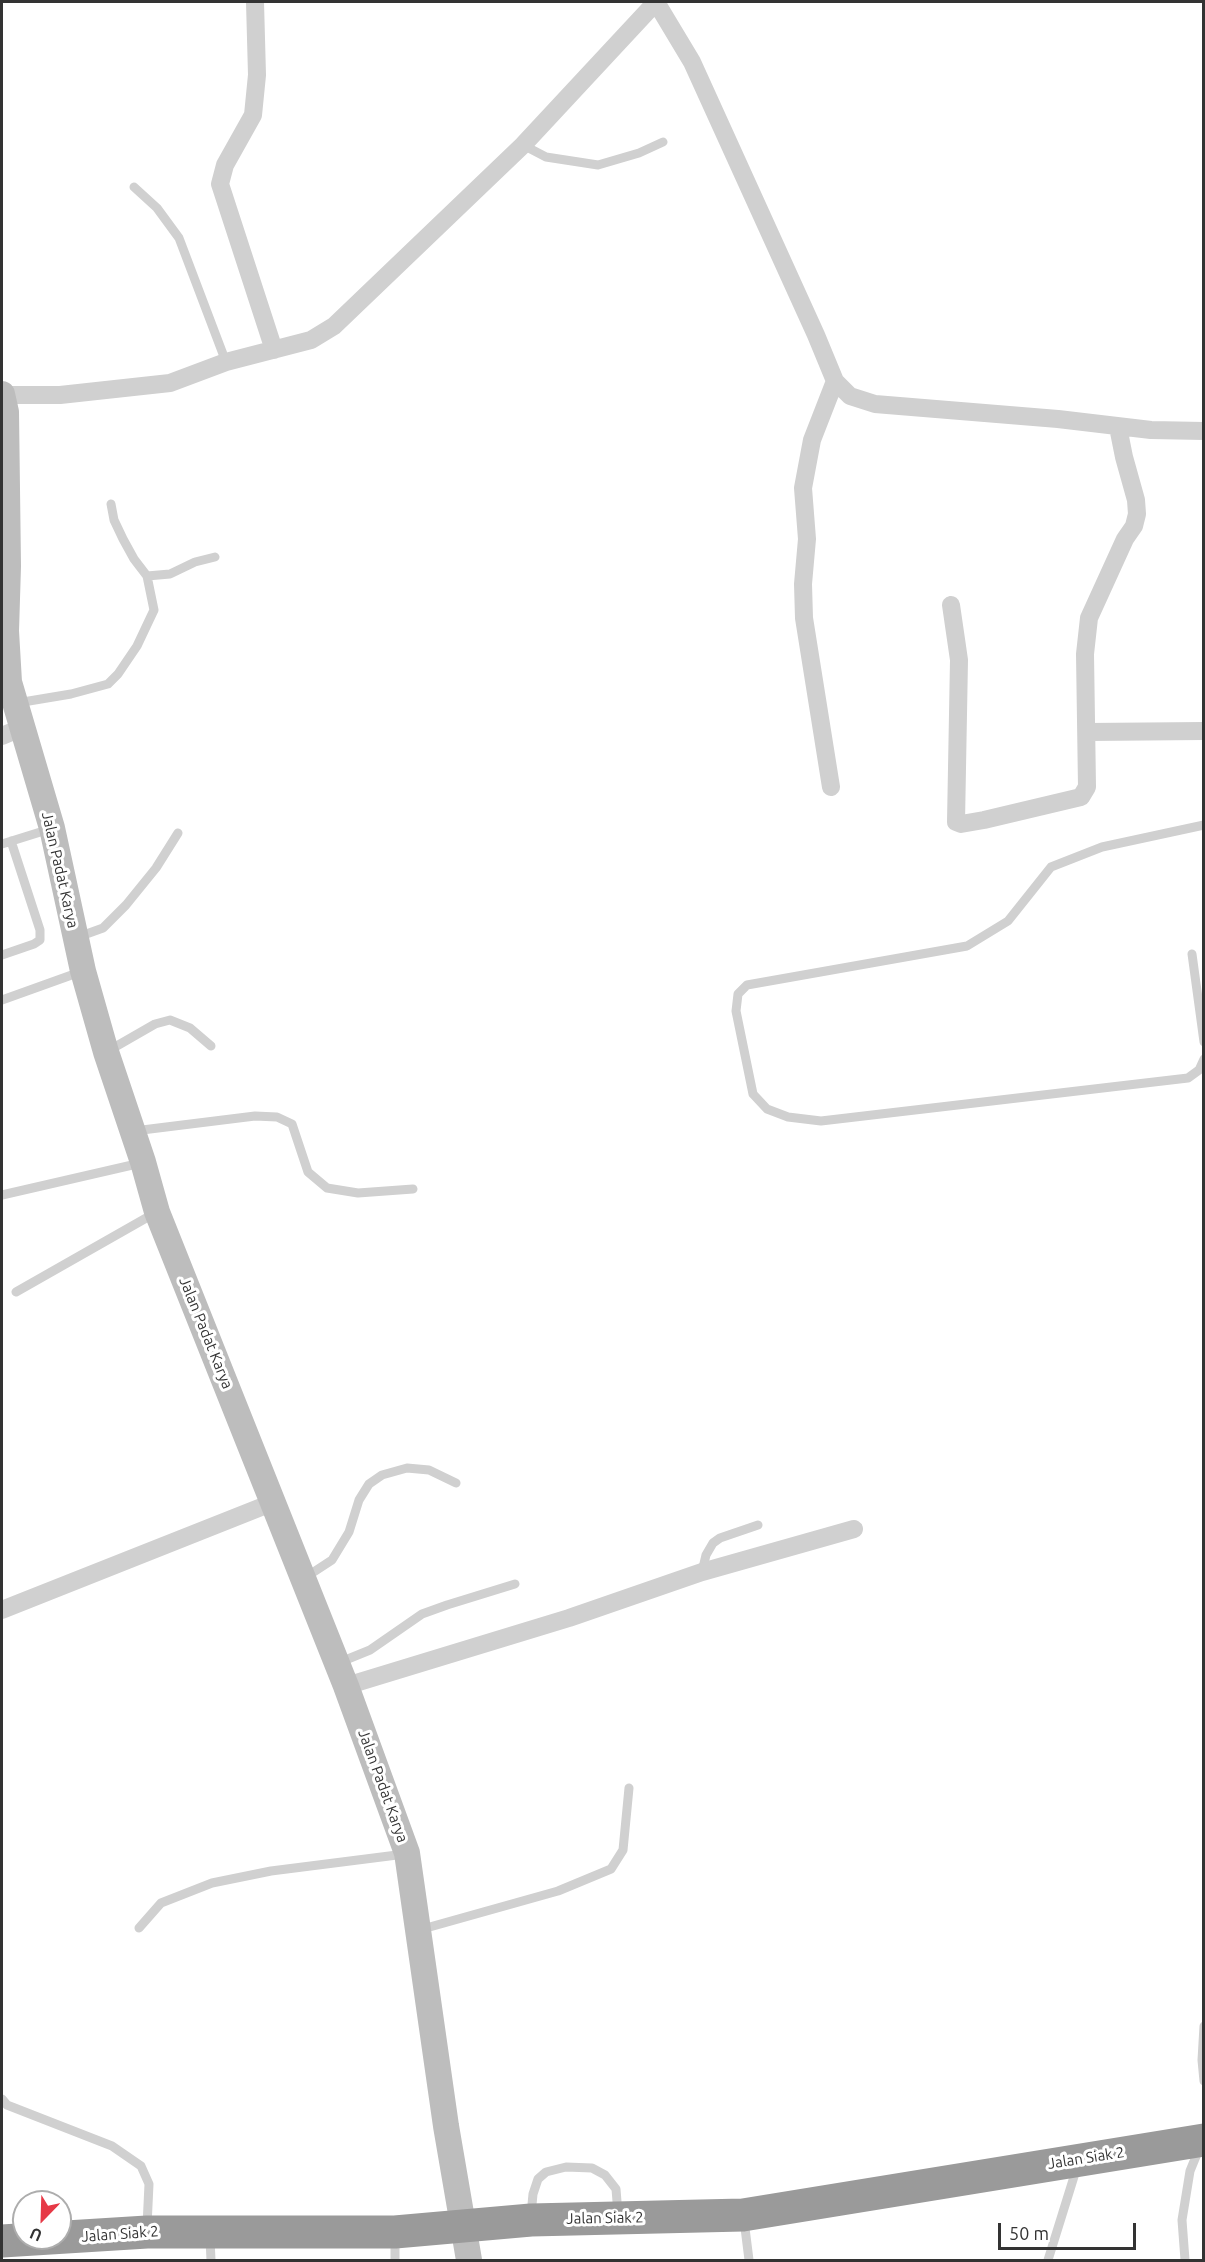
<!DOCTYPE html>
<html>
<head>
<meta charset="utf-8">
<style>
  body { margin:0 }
  #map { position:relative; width:1205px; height:2262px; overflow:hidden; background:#fff; font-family:Ubuntu,sans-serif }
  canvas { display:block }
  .frame { position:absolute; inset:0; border:3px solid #333; pointer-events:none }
  .north { position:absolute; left:12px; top:2190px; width:60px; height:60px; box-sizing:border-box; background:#fff; border:2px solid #adadad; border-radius:50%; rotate:203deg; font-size:16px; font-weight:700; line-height:24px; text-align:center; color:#333 }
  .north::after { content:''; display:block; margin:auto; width:21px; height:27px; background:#e63946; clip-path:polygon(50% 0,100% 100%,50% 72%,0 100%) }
  .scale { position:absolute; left:998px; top:2223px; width:138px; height:27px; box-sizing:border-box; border:3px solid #333; border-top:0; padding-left:8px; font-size:18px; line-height:21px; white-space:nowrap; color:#333; -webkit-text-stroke:4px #fff; paint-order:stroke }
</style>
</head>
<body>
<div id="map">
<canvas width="1205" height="2262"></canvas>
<div class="frame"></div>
<div class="north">U</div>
<div class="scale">50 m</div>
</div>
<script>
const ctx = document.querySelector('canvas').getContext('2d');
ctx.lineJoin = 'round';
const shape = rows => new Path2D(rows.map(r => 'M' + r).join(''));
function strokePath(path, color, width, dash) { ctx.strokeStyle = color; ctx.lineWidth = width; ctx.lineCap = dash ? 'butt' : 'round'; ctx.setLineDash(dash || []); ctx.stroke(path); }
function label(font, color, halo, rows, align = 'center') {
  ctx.font = font + ' Ubuntu,sans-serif'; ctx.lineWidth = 6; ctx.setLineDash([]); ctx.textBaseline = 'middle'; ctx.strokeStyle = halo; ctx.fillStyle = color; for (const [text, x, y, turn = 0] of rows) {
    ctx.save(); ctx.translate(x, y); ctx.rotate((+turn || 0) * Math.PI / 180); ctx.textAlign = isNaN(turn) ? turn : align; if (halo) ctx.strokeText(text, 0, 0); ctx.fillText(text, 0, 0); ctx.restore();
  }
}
strokePath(shape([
  [523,145,546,157,598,165,639,153,663,142],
  [134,187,157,208,179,238,226,362],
  [147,576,170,574,195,562,215,557],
  [17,703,71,694,108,684,118,674,137,646,154,610,147,576,134,559,123,539,114,520,111,504],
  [1204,825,1102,847,1051,867,1008,921,967,946,747,985,738,994,736,1011,753,1094,767,1109,788,1117,821,1121,1188,1078,1199,1070,1204,1059],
  [2,844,50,829],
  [78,937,103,928,126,905,156,868,178,833],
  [1192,954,1204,1042],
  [2,955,34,944,40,940,40,930,11,841],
  [2,1000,80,972],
  [108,1051,155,1024,170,1020,190,1028,211,1046],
  [134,1131,255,1116,277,1117,292,1124,308,1172,327,1188,358,1193,413,1189],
  [2,1195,141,1163],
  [16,1292,155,1213],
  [702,1572,706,1555,713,1543,720,1538,758,1525],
  [306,1577,332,1560,349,1532,359,1500,369,1484,382,1475,407,1468,429,1470,456,1483],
  [338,1663,370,1650,422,1614,447,1605,515,1584],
  [139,1928,161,1903,212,1883,271,1871,405,1854],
  [419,1930,558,1891,611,1869,623,1850,629,1788],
  [1204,2026,1202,2060,1204,2081],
  [2,2099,7,2105,112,2146,141,2166,149,2184,147,2226],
  [531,2215,533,2194,538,2179,546,2172,566,2167,592,2168,605,2175,616,2189,618,2214],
  [744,2220,749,2260],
  [210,2239,211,2260],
  [395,2260,395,2238],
  [1048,2260,1077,2167],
  [1185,2260,1182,2220,1190,2171,1199,2149]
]), '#d0d0d0', 9);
strokePath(shape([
  [255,2,257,75,253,115,225,165,220,184,274,350],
  [656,2,692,62,816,335,835,381,850,396,875,404,1058,419,1151,430,1204,431],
  [2,395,60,395,170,383,226,362,311,340,334,326,523,145,656,2],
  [951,605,959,660,956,822,961,824,984,820,1081,797,1087,787,1085,654,1089,618,1125,539,1134,526,1137,514,1136,500,1124,457,1118,427],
  [1087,732,1204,731],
  [2,736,21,728],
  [831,787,804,618,803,584,807,539,803,488,812,440,835,381],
  [2,1610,274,1502],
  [346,1686,569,1618,702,1572,854,1529]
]), '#d0d0d0', 18);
strokePath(shape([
  [2,394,6,412,8,566,6,631,9,682,52,828,83,971,106,1052,143,1162,157,1212,346,1686,407,1853,446,2126,469,2260]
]), '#bdbdbd', 26);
strokePath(shape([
  [2,2241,147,2232,395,2232,531,2220,743,2215,1204,2140]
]), '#9a9a9a', 33);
label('15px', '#333', '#fff', [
  ["Jalan Padat Karya",60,870,77],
  ["Jalan Padat Karya",206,1333,68],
  ["Jalan Padat Karya",383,1786,70],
  ["Jalan Siak 2",1086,2158,-9],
  ["Jalan Siak 2",605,2218,-1],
  ["Jalan Siak 2",120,2234,-4]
]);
</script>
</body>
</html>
